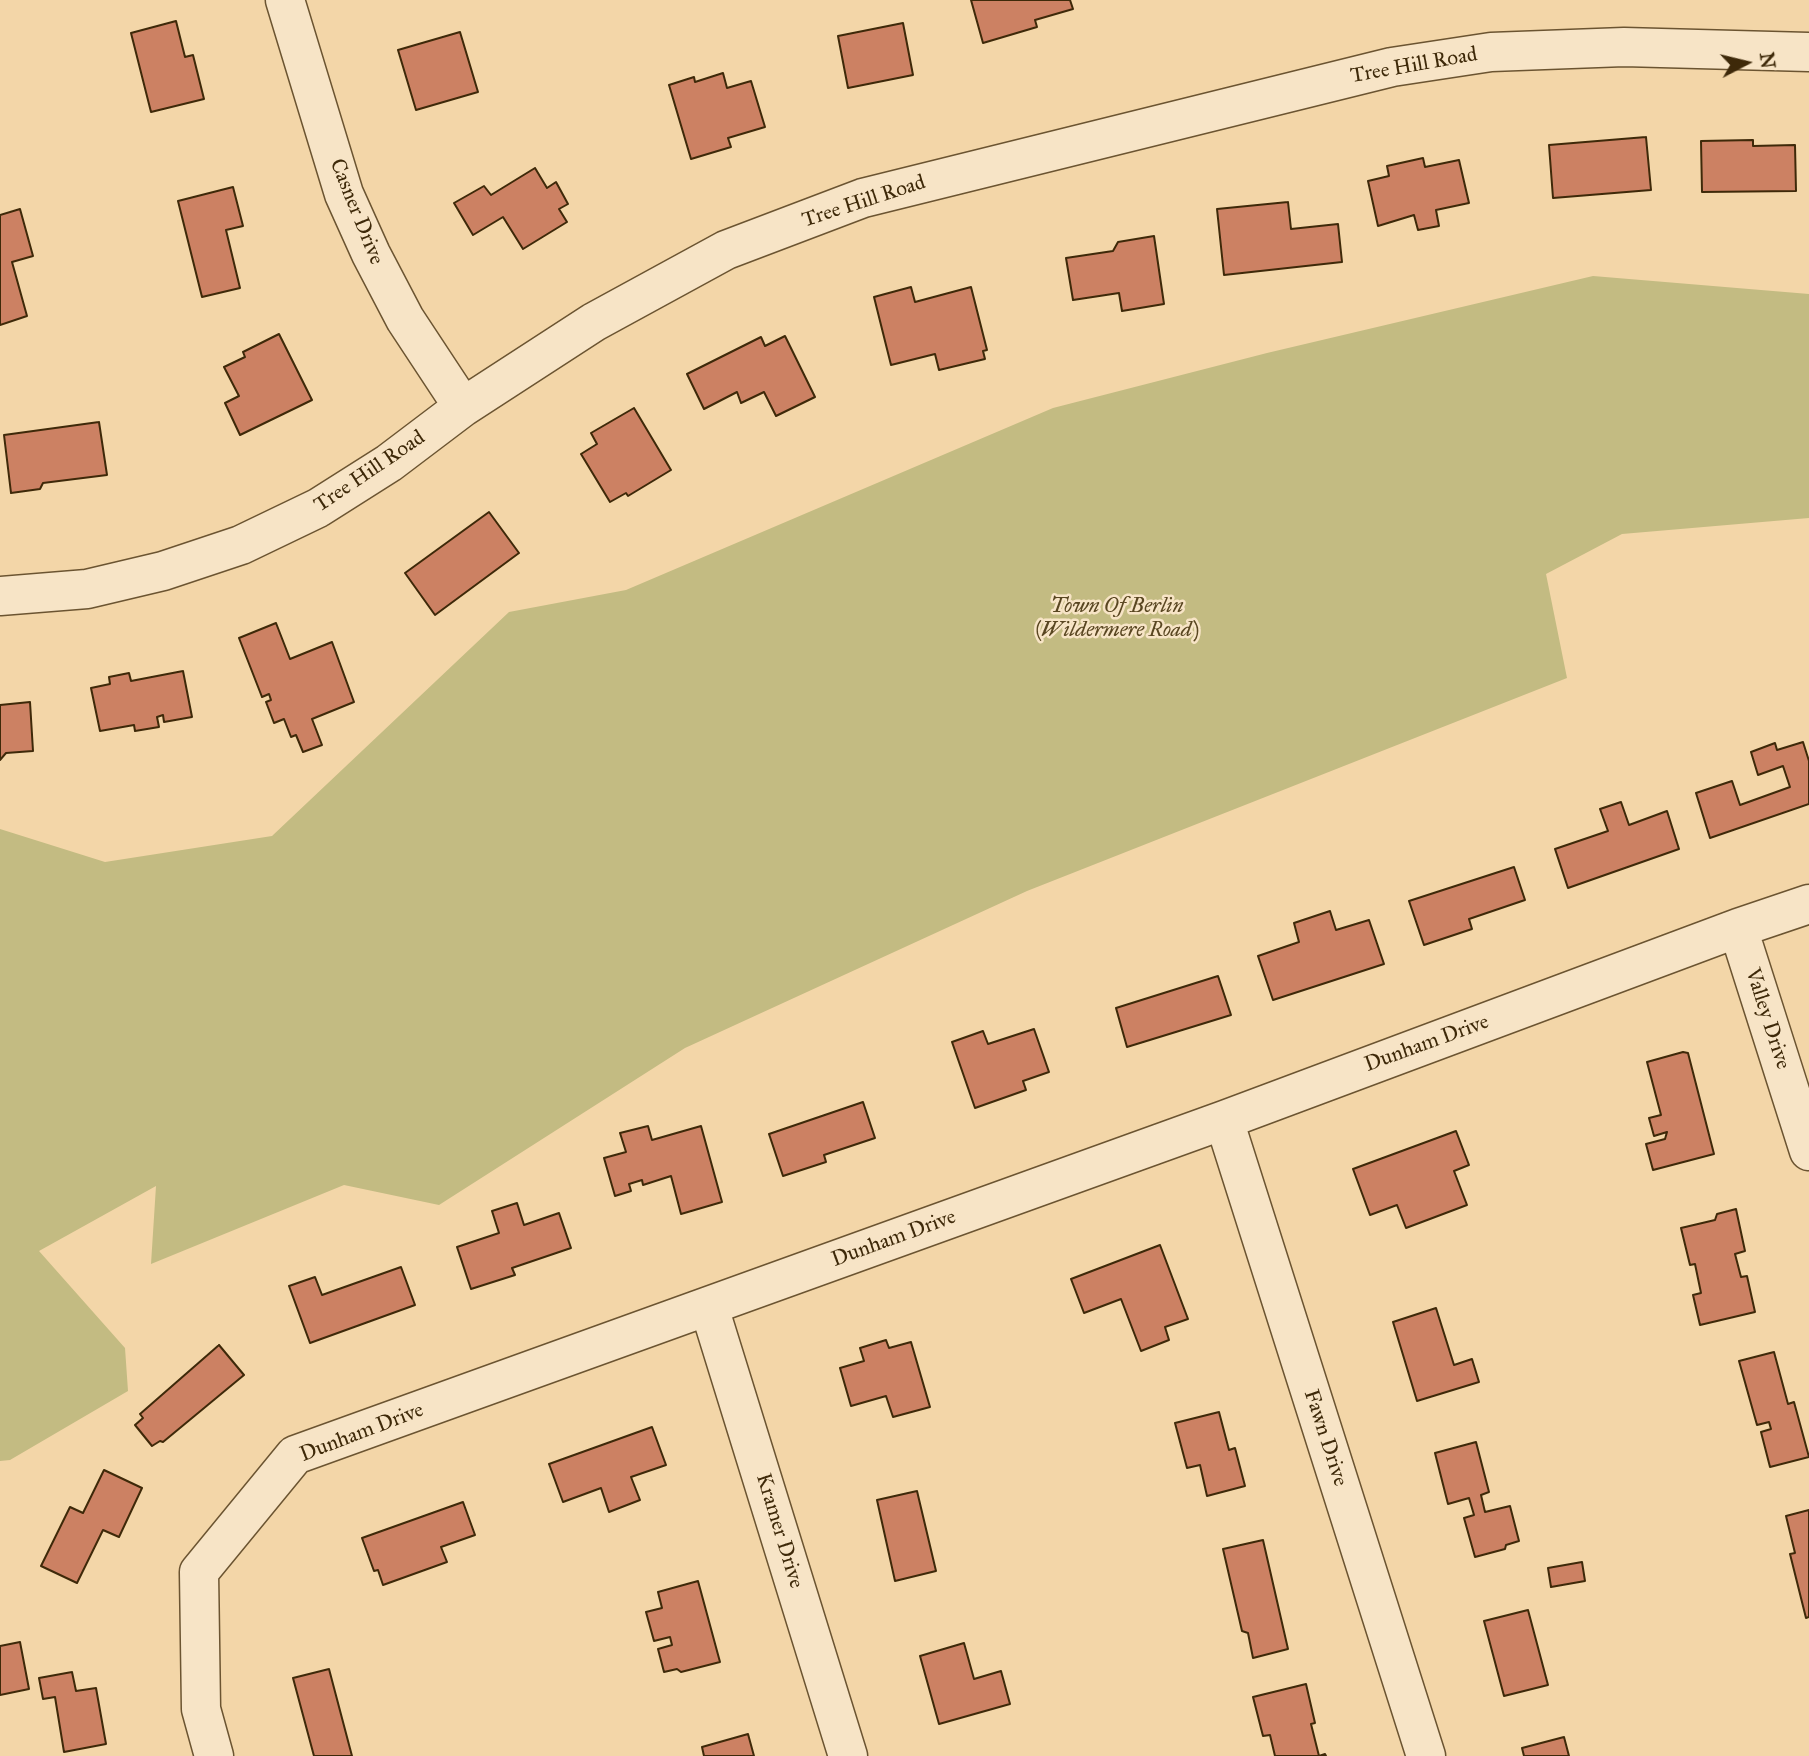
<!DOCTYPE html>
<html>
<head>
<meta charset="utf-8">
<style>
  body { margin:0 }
  #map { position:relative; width:1809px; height:1756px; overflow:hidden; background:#f3d6a8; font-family:"IM FELL Great Primer",serif }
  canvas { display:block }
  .north { position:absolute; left:1711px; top:28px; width:70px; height:70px; -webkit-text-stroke:5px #f7e4c6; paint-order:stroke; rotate:83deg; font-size:19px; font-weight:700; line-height:28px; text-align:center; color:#3e2909 }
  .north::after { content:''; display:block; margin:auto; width:24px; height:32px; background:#3e2909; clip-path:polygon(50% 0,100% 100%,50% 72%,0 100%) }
</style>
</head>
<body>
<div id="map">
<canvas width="1809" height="1756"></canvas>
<div class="north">N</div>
</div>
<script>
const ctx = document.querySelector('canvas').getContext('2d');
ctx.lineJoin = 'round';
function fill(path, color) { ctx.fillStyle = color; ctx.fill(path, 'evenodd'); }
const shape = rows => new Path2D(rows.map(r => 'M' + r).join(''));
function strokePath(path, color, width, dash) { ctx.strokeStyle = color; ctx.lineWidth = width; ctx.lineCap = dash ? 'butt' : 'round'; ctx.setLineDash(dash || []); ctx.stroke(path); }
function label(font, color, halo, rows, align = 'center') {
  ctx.font = font + ' "IM FELL Great Primer",serif'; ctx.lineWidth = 5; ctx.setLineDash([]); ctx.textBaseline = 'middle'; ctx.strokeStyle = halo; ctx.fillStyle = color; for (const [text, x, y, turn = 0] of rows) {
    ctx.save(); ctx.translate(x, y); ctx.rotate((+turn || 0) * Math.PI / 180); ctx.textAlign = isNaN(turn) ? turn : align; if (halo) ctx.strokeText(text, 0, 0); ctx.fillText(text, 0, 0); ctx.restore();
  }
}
fill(shape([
  [1593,276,1809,294,1809,518,1622,534,1546,574,1567,678,1027,891,685,1048,439,1205,344,1185,151,1264,156,1186,39,1251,125,1348,128,1391,10,1460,0,1461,0,829,105,862,272,836,509,612,626,590,1053,408,1267,353]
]), '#c3bb82');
const building = shape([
  [971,0,1070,0,1073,9,1035,20,1037,27,983,43,971,0],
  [176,21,185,57,193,55,204,99,151,112,131,33,176,21],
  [903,23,913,75,848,88,838,36,903,23],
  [460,32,478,92,416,110,398,50,460,32],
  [723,73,727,88,751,81,765,127,728,138,731,147,691,159,669,85,694,77,695,82,723,73],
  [1646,137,1651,190,1553,198,1549,145,1646,137],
  [1753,140,1753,146,1795,145,1796,191,1702,192,1701,141,1753,140],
  [1423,158,1425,167,1459,160,1469,203,1436,210,1439,226,1418,230,1414,215,1378,226,1368,181,1389,176,1387,166,1423,158],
  [535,168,547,188,556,182,568,204,559,209,567,222,523,249,503,217,473,235,454,203,484,186,491,195,535,168],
  [233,187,243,226,226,230,240,288,202,297,178,201,233,187],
  [1288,202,1291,229,1338,224,1342,262,1224,275,1217,209,1288,202],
  [20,209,33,256,12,262,27,316,0,325,0,215,20,209],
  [1154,236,1164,304,1122,311,1119,293,1073,300,1066,258,1113,251,1118,242,1154,236],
  [911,287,915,302,971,287,987,350,983,351,985,359,939,370,935,354,891,365,874,297,911,287],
  [279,334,312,400,240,435,225,403,239,396,224,367,245,357,243,352,279,334],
  [785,336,815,397,776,416,764,392,741,403,737,392,704,409,687,374,761,337,765,346,785,336],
  [634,408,671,470,628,496,626,493,610,502,581,454,597,444,591,433,634,408],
  [99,422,107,475,43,483,40,489,11,493,4,435,99,422],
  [489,512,519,553,435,615,405,573,489,512],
  [276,623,290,659,332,642,354,702,312,719,322,745,303,752,296,735,291,737,284,719,274,723,266,702,271,700,269,694,262,697,239,638,276,623],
  [183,671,192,717,164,722,163,715,157,717,159,727,135,731,134,725,100,731,91,688,110,684,109,677,129,673,131,681,183,671],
  [30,702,33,751,6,753,0,760,0,705,30,702],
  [1803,742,1809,761,1809,804,1710,838,1696,793,1732,781,1740,805,1790,787,1783,766,1758,775,1751,752,1775,743,1777,750,1803,742],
  [1621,802,1629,825,1667,811,1679,849,1568,888,1555,849,1608,831,1600,809,1621,802],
  [1514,867,1525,900,1469,919,1472,929,1424,945,1409,901,1514,867],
  [1330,911,1336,930,1369,920,1384,964,1273,1000,1258,956,1299,942,1294,923,1330,911],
  [1218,976,1231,1015,1127,1047,1116,1008,1218,976],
  [1034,1029,1049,1072,1023,1081,1026,1090,975,1108,952,1042,983,1031,988,1044,1034,1029],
  [1683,1052,1688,1053,1714,1154,1653,1170,1646,1144,1665,1139,1667,1132,1654,1136,1649,1118,1661,1115,1647,1062,1683,1052],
  [863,1102,875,1138,824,1155,826,1162,783,1176,769,1134,863,1102],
  [648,1126,652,1140,701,1126,722,1202,681,1214,671,1176,643,1185,642,1180,629,1184,631,1191,615,1196,604,1158,626,1152,620,1133,648,1126],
  [1456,1131,1469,1165,1454,1171,1467,1205,1406,1228,1397,1205,1370,1215,1353,1169,1456,1131],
  [517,1203,524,1225,559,1213,571,1248,512,1268,515,1275,471,1289,457,1247,499,1233,492,1211,517,1203],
  [1736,1209,1745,1251,1735,1254,1741,1277,1747,1276,1755,1312,1700,1325,1693,1295,1701,1293,1695,1264,1690,1265,1681,1228,1715,1220,1717,1214,1736,1209],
  [1160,1245,1188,1319,1165,1327,1169,1340,1141,1351,1121,1299,1084,1313,1071,1279,1160,1245],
  [401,1267,415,1305,310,1343,289,1286,315,1277,322,1295,401,1267],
  [1436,1308,1454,1365,1472,1359,1479,1382,1417,1401,1393,1322,1436,1308],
  [886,1340,889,1348,911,1342,930,1407,893,1417,886,1396,851,1406,840,1368,864,1361,860,1348,886,1340],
  [219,1345,244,1375,163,1442,160,1441,152,1446,135,1425,143,1418,140,1414,219,1345],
  [1774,1352,1788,1404,1794,1402,1809,1457,1770,1467,1761,1432,1771,1429,1769,1422,1757,1425,1739,1361,1774,1352],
  [1219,1412,1229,1450,1235,1448,1245,1486,1207,1496,1200,1465,1187,1468,1175,1423,1219,1412],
  [652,1427,666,1465,631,1477,640,1500,609,1512,601,1488,563,1502,549,1464,652,1427],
  [1476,1442,1489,1492,1481,1495,1485,1512,1510,1506,1519,1541,1506,1545,1505,1549,1475,1557,1464,1518,1474,1515,1469,1498,1448,1504,1435,1453,1476,1442],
  [104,1470,142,1488,119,1537,103,1530,77,1583,41,1566,70,1507,83,1513,104,1470],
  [917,1491,936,1571,895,1581,877,1500,917,1491],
  [463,1502,475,1535,441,1547,447,1562,383,1585,378,1570,374,1571,362,1538,463,1502],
  [1809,1510,1809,1617,1806,1618,1790,1554,1795,1553,1786,1516,1809,1510],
  [1263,1540,1288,1649,1253,1658,1248,1633,1242,1631,1223,1549,1263,1540],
  [1582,1562,1585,1581,1551,1587,1548,1568,1582,1562],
  [698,1581,720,1662,681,1672,677,1669,664,1672,658,1649,672,1645,670,1637,654,1641,646,1612,662,1608,658,1592,698,1581],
  [1528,1610,1548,1685,1504,1696,1484,1621,1528,1610],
  [20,1642,29,1689,0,1695,0,1646,20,1642],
  [964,1643,974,1679,1001,1671,1010,1704,939,1724,920,1656,964,1643],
  [329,1669,352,1756,314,1756,293,1678,329,1669],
  [72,1672,76,1691,96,1688,106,1744,64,1752,55,1697,43,1699,39,1678,72,1672],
  [1306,1684,1315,1723,1311,1724,1319,1756,1325,1754,1326,1756,1275,1756,1270,1735,1263,1736,1253,1697,1306,1684],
  [748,1734,754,1756,704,1756,702,1747,748,1734],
  [1564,1737,1569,1756,1524,1756,1522,1748,1564,1737]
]);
fill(building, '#cc8163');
strokePath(building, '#3e2909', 2);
const street = shape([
  [285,0,344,194,371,254,405,319,463,407],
  [0,596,87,589,163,571,241,545,318,508,389,463,463,407,594,322,726,250,863,198,1392,67,1491,52,1624,47,1809,52],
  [1738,928,1809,1151],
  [1224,1120,1426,1756],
  [709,1307,848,1756],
  [214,1756,201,1709,199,1572,295,1455,1224,1120,1738,928,1809,904]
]);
strokePath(street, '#6b5431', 41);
strokePath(street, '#f7e4c6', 38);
label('21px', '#3e2909', '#f7e4c6', [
  ["Tree Hill Road",1414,66,-10],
  ["Tree Hill Road",864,202,-18],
  ["Casner Drive",356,212,68],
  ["Tree Hill Road",370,472,-34],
  ["Valley Drive",1767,1019,72],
  ["Dunham Drive",1427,1044,-20],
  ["Dunham Drive",894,1239,-20],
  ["Dunham Drive",362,1433,-21],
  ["Fawn Drive",1325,1438,72],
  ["Kramer Drive",779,1531,73]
]);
label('italic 21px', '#594621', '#f7e4c6', [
  ["Town Of Berlin",1117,607],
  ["(Wildermere Road)",1117,631]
]);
</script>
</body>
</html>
